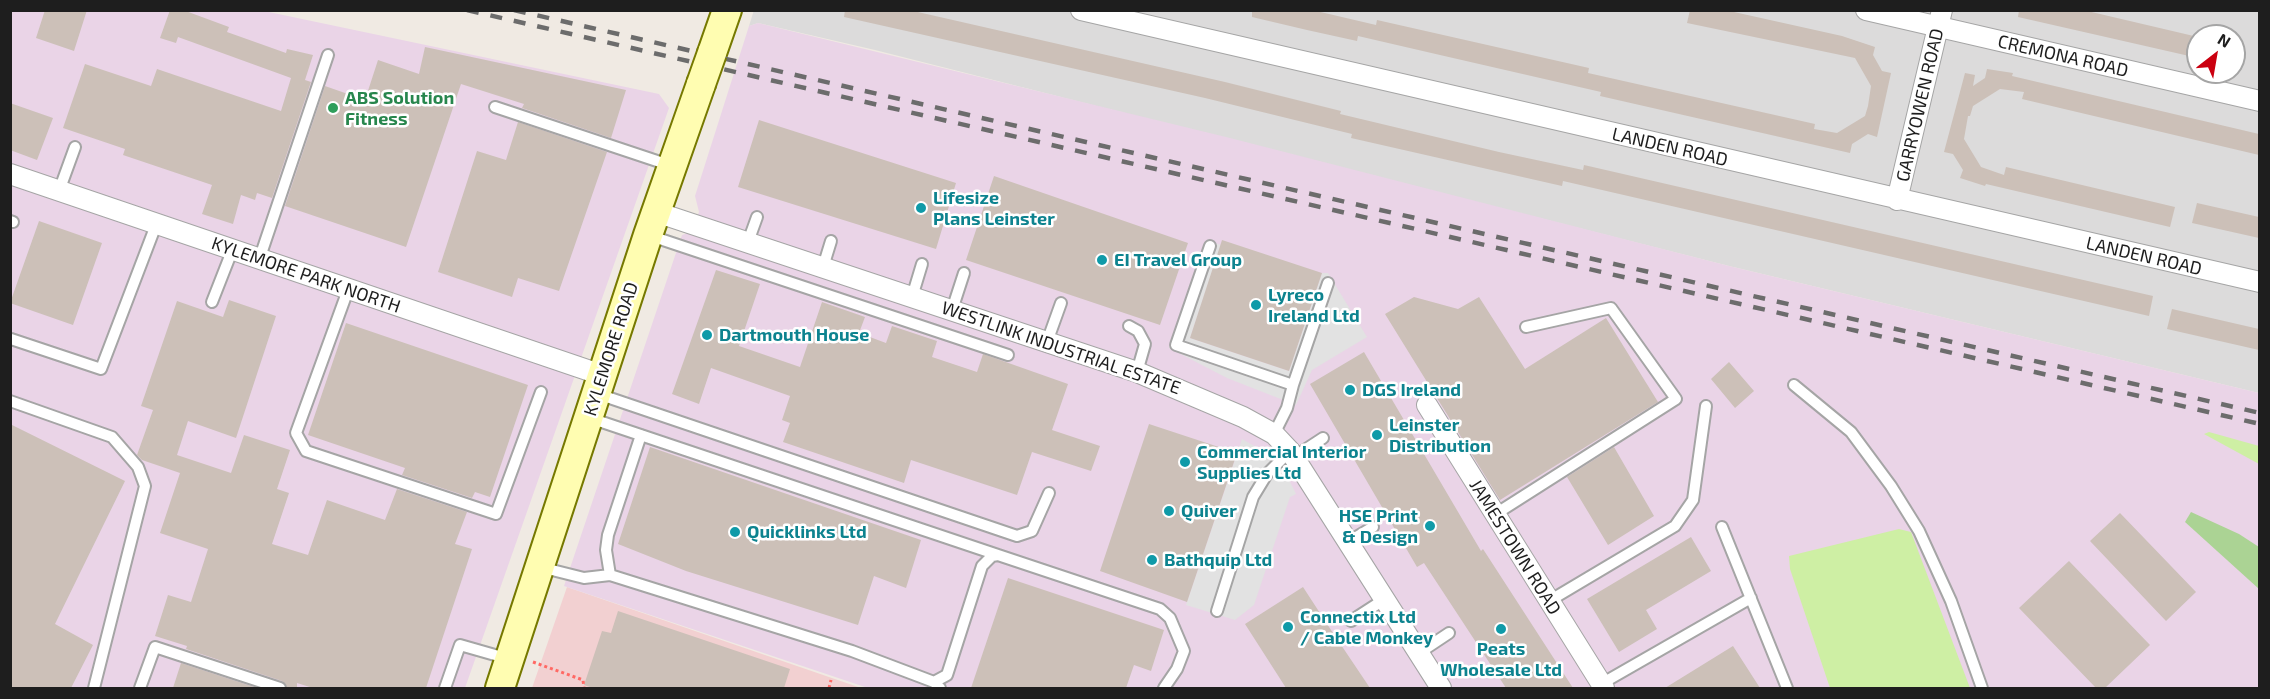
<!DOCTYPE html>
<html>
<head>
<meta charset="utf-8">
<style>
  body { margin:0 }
  #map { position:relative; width:2270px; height:699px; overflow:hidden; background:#f0eae3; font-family:"Exo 2",sans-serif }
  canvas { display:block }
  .frame { position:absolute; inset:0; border:12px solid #1e1e1e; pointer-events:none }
  .north { position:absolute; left:2186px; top:24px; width:60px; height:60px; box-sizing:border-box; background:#fff; border:2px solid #a5a5a5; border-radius:50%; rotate:31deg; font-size:16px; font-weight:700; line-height:24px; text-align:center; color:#1e1e1e }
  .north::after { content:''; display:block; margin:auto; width:21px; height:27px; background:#cb0010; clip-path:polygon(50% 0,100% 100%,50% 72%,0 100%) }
</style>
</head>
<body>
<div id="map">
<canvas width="2270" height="699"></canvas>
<div class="frame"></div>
<div class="north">N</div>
</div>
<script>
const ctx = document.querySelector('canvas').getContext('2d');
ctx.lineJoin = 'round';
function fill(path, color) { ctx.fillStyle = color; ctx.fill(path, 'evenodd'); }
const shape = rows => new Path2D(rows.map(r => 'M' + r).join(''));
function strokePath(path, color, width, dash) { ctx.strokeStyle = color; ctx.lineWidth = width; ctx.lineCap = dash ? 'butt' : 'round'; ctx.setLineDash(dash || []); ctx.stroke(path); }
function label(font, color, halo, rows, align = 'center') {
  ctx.font = font + ' "Exo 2",sans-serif'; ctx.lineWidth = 5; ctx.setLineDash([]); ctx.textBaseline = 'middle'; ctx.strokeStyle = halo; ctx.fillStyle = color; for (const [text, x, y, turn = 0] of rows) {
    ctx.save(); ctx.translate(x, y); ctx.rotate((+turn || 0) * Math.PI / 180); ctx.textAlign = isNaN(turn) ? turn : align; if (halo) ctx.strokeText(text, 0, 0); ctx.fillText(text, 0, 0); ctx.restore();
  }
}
fill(shape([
  [754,10,2259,11,2259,393,1729,266,875,50,758,23,749,26],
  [2198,36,2234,36,2234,72,2198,72]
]), '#dcdbdb');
fill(shape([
  [567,587,861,688,532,688]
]), '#f2d0d1');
fill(shape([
  [10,11,264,11,659,94,669,108,465,688,11,688],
  [758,23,1230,138,1729,266,2259,393,2259,688,868,688,564,586,682,235,691,232,699,212,695,196,749,26]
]), '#ead4e7');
fill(shape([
  [2209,432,2259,446,2259,464,2204,434],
  [1899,529,1911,532,1970,688,1830,688,1790,569,1789,556]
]), '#ceefa4');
fill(shape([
  [2191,512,2239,534,2259,547,2259,589,2185,522]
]), '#abd394');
fill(shape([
  [1206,240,1221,245,1190,338,1289,371,1322,273,1328,273,1367,337,1312,370,1296,405,1227,378,1169,348],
  [1242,439,1265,452,1286,474,1296,494,1290,497,1254,605,1235,620,1186,605]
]), '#e2e2e2');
fill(shape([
  [45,10,87,10,74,51,36,38],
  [170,10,183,10,229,27,227,32,286,53,287,49,313,55,305,80,311,82,272,198,257,193,255,200,241,195,233,224,202,214,212,185,123,155,125,149,63,128,85,64,151,86,157,69,281,111,291,78,178,37,176,43,160,38],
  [845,10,909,10,1225,82,1341,111,1340,114,1499,152,1583,170,1584,165,2153,296,2149,316,1563,181,1562,186,1351,138,1352,134,1205,98,844,17],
  [1252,10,1312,10,1376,25,1377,20,1589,68,1588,73,1815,124,1814,129,1837,133,1865,116,1868,106,1871,86,1855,58,1687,23,1690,10,1725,10,1842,36,1875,47,1873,55,1882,71,1891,73,1877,137,1868,134,1852,144,1850,153,1600,96,1601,92,1440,55,1358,36,1357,41,1307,30,1252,17],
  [2019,10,2083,10,2198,37,2198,58,2018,17],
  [425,47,626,90,611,138,522,108,524,104,461,84,406,247,285,206,325,86,365,100,378,60,419,74],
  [1987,69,2013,73,2012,76,2259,134,2259,155,2022,99,2024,92,2000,89,1973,106,1970,116,1968,116,1964,139,1981,167,2004,175,2006,167,2175,207,2170,227,1986,184,1985,186,1960,178,1963,170,1953,154,1944,152,1965,73,1975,75,1973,86,1985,78],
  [10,103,53,118,37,160,10,150],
  [759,120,956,183,936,249,738,187],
  [518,122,607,152,559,291,518,278,512,297,438,272,477,151,506,160],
  [994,176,1188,243,1160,325,966,260],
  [2197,203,2259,217,2259,238,2192,223],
  [39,221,102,243,73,325,10,303],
  [1222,240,1322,273,1289,371,1190,338],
  [716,270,760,284,739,346,800,367,822,302,865,317,859,333,886,343,892,326,937,341,932,357,977,372,983,354,1068,384,1052,430,1100,446,1091,471,1032,452,1017,495,911,460,904,483,783,442,790,423,782,420,790,396,711,368,699,404,672,394],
  [1414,297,1458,309,1479,297,1525,369,1606,318,1658,402,1500,500,1385,314],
  [229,300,276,316,236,438,188,421,177,455,231,473,244,435,290,450,277,489,289,493,272,544,308,555,327,500,385,520,397,489,467,512,455,544,472,549,426,688,313,688,297,683,297,688,287,688,282,681,186,649,187,646,155,636,168,595,191,602,208,549,160,533,180,473,142,460,137,455,153,410,141,406,177,301,223,317],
  [2172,309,2259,329,2259,350,2167,329],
  [346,323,528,385,490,497,475,492,472,498,402,475,405,468,308,435],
  [1364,352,1481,551,1483,549,1573,688,1506,688,1424,563,1417,567,1310,384],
  [1729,362,1754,391,1735,408,1711,379],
  [10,424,125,481,55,624,93,645,71,688,10,688],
  [1149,424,1237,453,1187,602,1100,571],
  [650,447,921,540,906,588,874,576,858,625,686,571,618,544],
  [1614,447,1654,516,1608,545,1567,477],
  [2120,513,2196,592,2166,621,2090,541],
  [1691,537,1711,571,1646,610,1657,629,1619,652,1587,599],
  [2069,561,2150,645,2105,688,2096,688,2019,608],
  [1008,578,1164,630,1151,671,1134,665,1126,688,971,688],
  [1303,587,1331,630,1370,688,1286,688,1245,624],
  [618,611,790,669,784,688,593,688,584,685,602,631,611,633],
  [1733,646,1760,688,1665,688],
  [181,663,257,688,173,688]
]), '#ccc0b8');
const service = shape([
  [495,107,672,166],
  [59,191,75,147],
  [10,221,13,222],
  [648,235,1008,355],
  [748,242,757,217],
  [1210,246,1176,345,1293,385,1328,283],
  [259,260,328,55],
  [823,267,831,241],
  [348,290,296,433,306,451,496,514,541,392],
  [912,297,922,264],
  [212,302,232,251],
  [952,310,964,273],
  [1129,326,1138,331,1145,344,1137,372],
  [11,339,101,369,156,225],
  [1047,342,1061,303],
  [1794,385,1851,432,1891,486,1919,531,1951,601,1982,688],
  [598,394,1017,536,1032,531,1049,493],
  [10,401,112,437,138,467,145,486,94,688],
  [590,418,998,555],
  [1274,434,1287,408,1293,385],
  [1294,457,1323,438],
  [1494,515,1676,399,1611,308,1526,327],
  [1722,527,1787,688],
  [1348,542,1373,527],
  [540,567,584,578,610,575,852,651,934,682,940,688],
  [610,575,606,550,608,535,641,435],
  [1549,601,1675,526,1693,500,1706,406],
  [1217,611,1253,497,1267,474,1290,451],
  [1351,621,1385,599],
  [1419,653,1449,633],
  [934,682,947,675,982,566,992,556,998,555,1160,609,1170,618,1184,651,1177,669,1164,688],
  [1601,684,1751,598],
  [140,688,155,647,280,688],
  [445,688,460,645,509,659]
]);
const minor = shape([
  [1081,10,2260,282],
  [1866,10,2260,101],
  [10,174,602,375],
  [1897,200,1942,10],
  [656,212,1137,372,1243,417,1274,434,1290,451,1441,688],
  [1427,405,1604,688]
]);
const secondary = shape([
  [712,53,727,10],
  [500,688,648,235,701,84]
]);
strokePath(service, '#a5a5a5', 14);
strokePath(minor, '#a5a5a5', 22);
strokePath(secondary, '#767900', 32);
strokePath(shape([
  [533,662,583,680,584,688],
  [829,688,831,680]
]), '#ff6964', 3, [3, 3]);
strokePath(service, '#fff', 10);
strokePath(minor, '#fff', 20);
strokePath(secondary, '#fffdb1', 28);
strokePath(shape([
  [467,10,2260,424],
  [514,10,2260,413]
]), '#6c6c6c', 4.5, [12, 12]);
const secondaryBridge = shape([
  [701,84,712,53]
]);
strokePath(secondaryBridge, '#767900', 32, []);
strokePath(secondaryBridge, '#fffdb1', 28);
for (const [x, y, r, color] of [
  [333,108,6,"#2e9e5b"],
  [921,208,6,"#0f9aa8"],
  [1102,260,6,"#0f9aa8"],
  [1256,305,6,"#0f9aa8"],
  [707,335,6,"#0f9aa8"],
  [1350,390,6,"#0f9aa8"],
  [1377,435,6,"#0f9aa8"],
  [1185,462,6,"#0f9aa8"],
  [1169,511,6,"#0f9aa8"],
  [1430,526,6,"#0f9aa8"],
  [735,532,6,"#0f9aa8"],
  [1152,560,6,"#0f9aa8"],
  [1288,627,6,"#0f9aa8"],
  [1501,629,6,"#0f9aa8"]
]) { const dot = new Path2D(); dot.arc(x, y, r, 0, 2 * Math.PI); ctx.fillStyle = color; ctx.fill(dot); strokePath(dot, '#fff', 2); }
label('18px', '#1e1e1e', '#fff', [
  ["CREMONA ROAD",2063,56,13],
  ["GARRYOWEN ROAD",1920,105,-77],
  ["LANDEN ROAD",1670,147,13],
  ["LANDEN ROAD",2144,256,13],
  ["KYLEMORE PARK NORTH",306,275,19],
  ["WESTLINK INDUSTRIAL ESTATE",1061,348,19],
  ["KYLEMORE ROAD",611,349,-72],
  ["JAMESTOWN ROAD",1515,547,58]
]);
label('bold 18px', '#27864d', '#fff', [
  ["ABS Solution",345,98],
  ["Fitness",345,119]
], 'left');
label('bold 18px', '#0d838f', '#fff', [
  ["Lifesize",933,198],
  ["Plans Leinster",933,219],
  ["EI Travel Group",1114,260],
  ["Lyreco",1268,295],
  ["Ireland Ltd",1268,316],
  ["Dartmouth House",719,335],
  ["DGS Ireland",1362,390],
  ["Leinster",1389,425],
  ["Distribution",1389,446],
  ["Commercial Interior",1197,452],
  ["Supplies Ltd",1197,473],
  ["Quiver",1181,511],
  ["HSE Print",1418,516,"right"],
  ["& Design",1418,537,"right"],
  ["Quicklinks Ltd",747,532],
  ["Bathquip Ltd",1164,560],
  ["Connectix Ltd",1300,617],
  ["/ Cable Monkey",1300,638],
  ["Peats",1501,649,"center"],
  ["Wholesale Ltd",1501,670,"center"]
], 'left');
</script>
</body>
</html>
